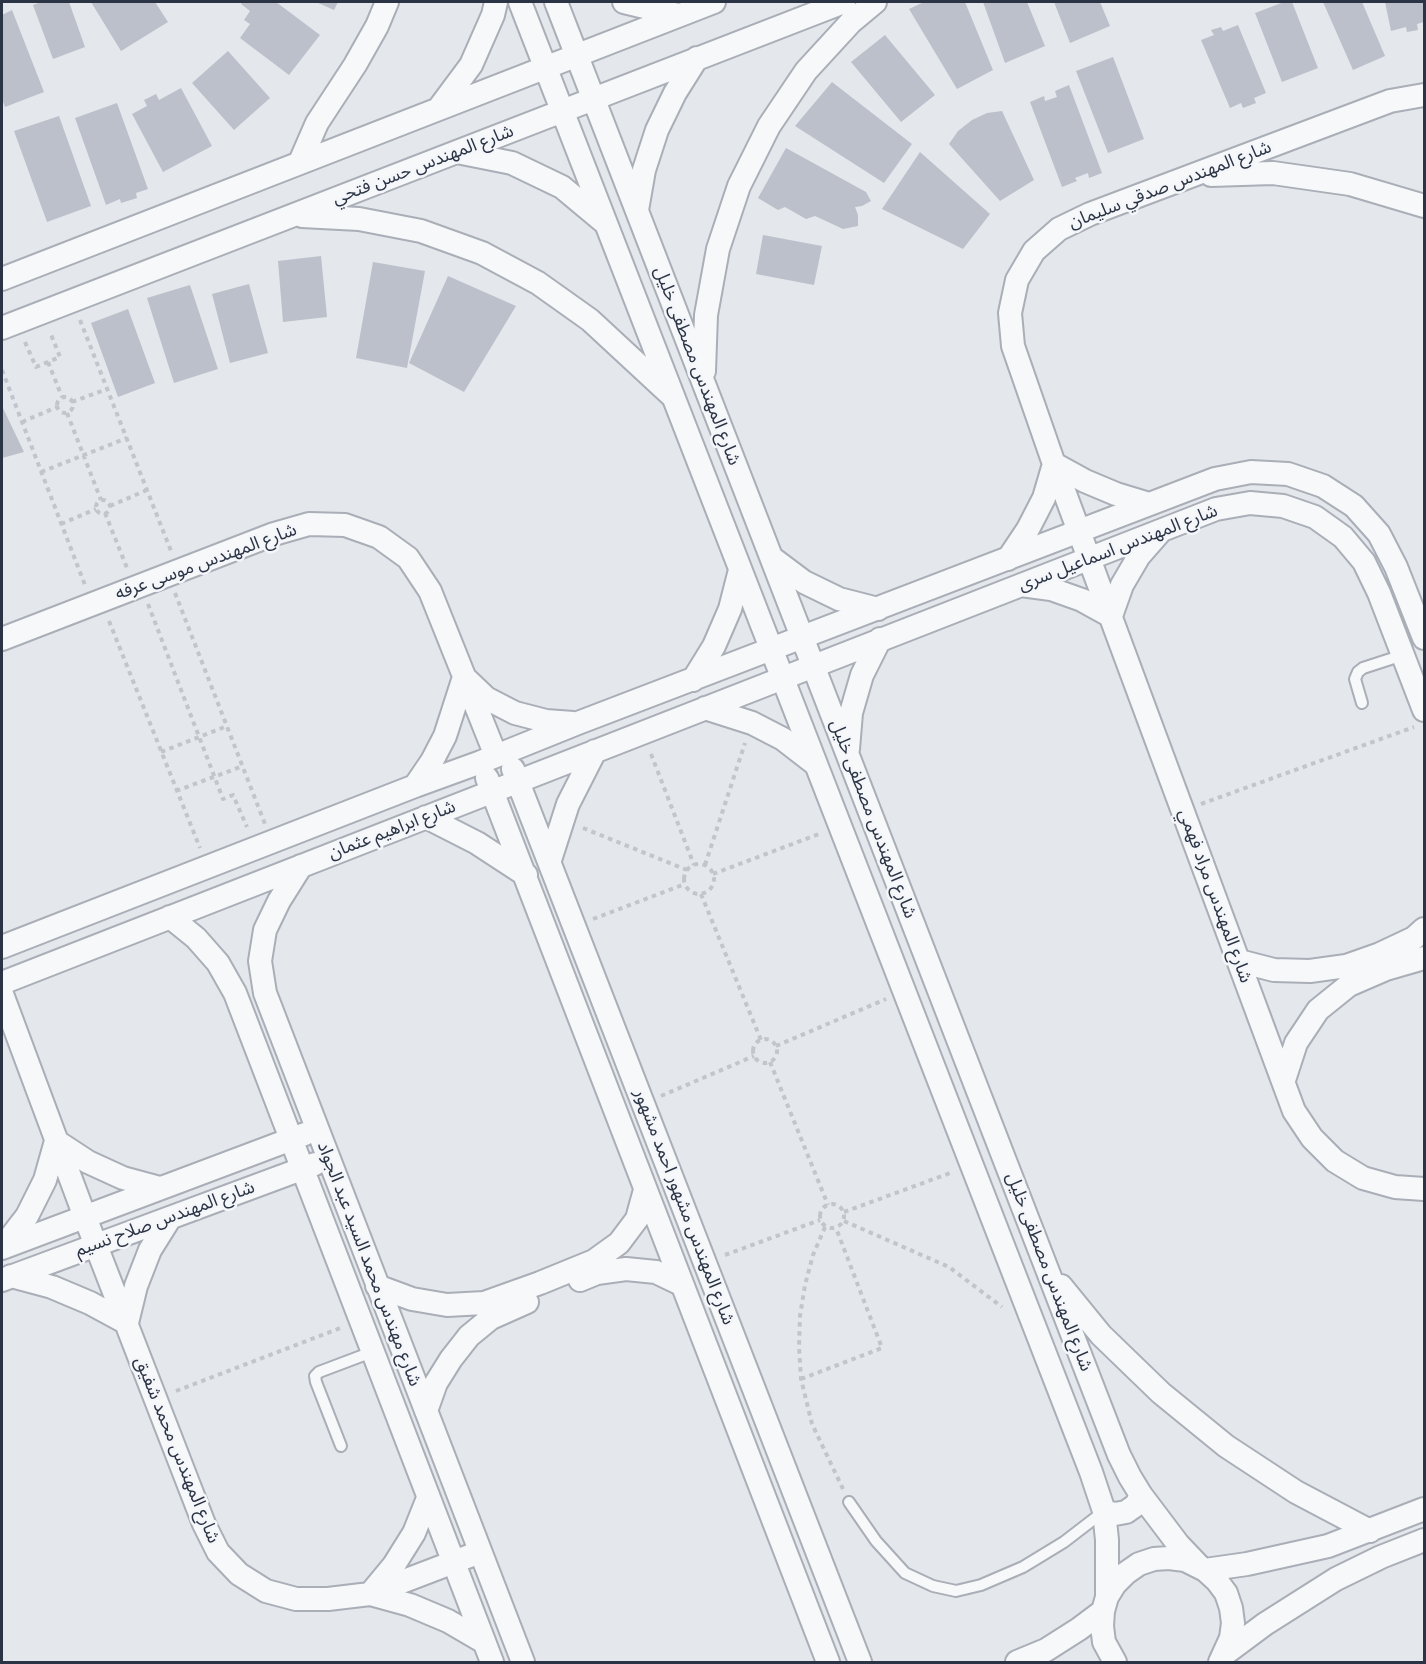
<!DOCTYPE html>
<html>
<head>
<meta charset="utf-8">
<style>
  body { margin:0 }
  #map { position:relative; width:1426px; height:1664px; overflow:hidden; background:#e4e7ec; font-family:Karla,sans-serif }
  canvas { display:block }
  .frame { position:absolute; inset:0; border:3px solid #2b3445; pointer-events:none }
</style>
</head>
<body>
<div id="map">
<canvas width="1426" height="1664"></canvas>
<div class="frame"></div>
</div>
<script>
const ctx = document.querySelector('canvas').getContext('2d');
ctx.lineJoin = 'round';
function fill(path, color) { ctx.fillStyle = color; ctx.fill(path, 'evenodd'); }
const shape = rows => new Path2D(rows.map(r => 'M' + r).join(''));
function strokePath(path, color, width, dash) { ctx.strokeStyle = color; ctx.lineWidth = width; ctx.lineCap = dash ? 'butt' : 'round'; ctx.setLineDash(dash || []); ctx.stroke(path); }
function label(font, color, halo, rows, align = 'center') {
  ctx.font = font + ' Karla,"Noto Sans Arabic",sans-serif'; ctx.lineWidth = 5; ctx.setLineDash([]); ctx.textBaseline = 'middle'; ctx.strokeStyle = halo; ctx.fillStyle = color; for (const [text, x, y, turn = 0] of rows) {
    ctx.save(); ctx.translate(x, y); ctx.rotate((+turn || 0) * Math.PI / 180); ctx.textAlign = isNaN(turn) ? turn : align; if (halo) ctx.strokeText(text, 0, 0); ctx.fillText(text, 0, 0); ctx.restore();
  }
}
fill(shape([
  [41,2,69,2,85,47,53,59,33,5],
  [91,2,155,2,168,22,121,51],
  [243,2,276,2,320,35,289,75,240,38,250,24,244,20,250,11,241,4],
  [316,2,338,2,334,10],
  [924,2,965,2,993,70,957,89,909,9],
  [983,2,1027,2,1045,46,1005,63],
  [1054,2,1100,2,1110,26,1070,43],
  [1284,2,1292,2,1318,68,1282,82,1255,13],
  [1323,2,1362,2,1385,56,1353,70],
  [1385,2,1424,2,1424,22,1417,24,1418,30,1407,32,1406,27,1391,31],
  [12,10,44,92,5,107,2,99,2,15],
  [1238,25,1266,93,1254,98,1256,103,1243,108,1241,103,1230,108,1201,40,1214,35,1211,30,1221,27,1223,31],
  [885,35,935,95,901,122,851,62],
  [228,51,270,98,234,130,192,83],
  [1113,57,1144,139,1108,153,1076,71],
  [832,82,912,144,884,183,795,126],
  [1069,85,1102,173,1089,178,1088,173,1075,178,1077,181,1062,187,1030,102,1044,96,1045,101,1057,97,1055,91],
  [181,88,212,146,163,172,132,114,147,106,144,100,156,94,159,100],
  [117,103,148,189,136,193,137,198,121,203,120,199,106,205,75,118],
  [1002,111,1034,180,1000,201,949,144,958,131,972,120,987,113],
  [59,116,91,206,47,222,14,131],
  [786,148,866,192,871,201,862,206,855,207,858,215,858,226,843,229,815,216,806,219,785,207,778,210,758,198],
  [920,152,990,214,963,249,882,209],
  [763,235,822,246,814,285,756,274],
  [321,256,327,317,283,322,278,261],
  [373,262,425,271,407,368,356,358],
  [448,276,516,306,464,392,409,363],
  [249,284,268,353,230,363,212,294],
  [190,285,218,369,174,383,147,298],
  [128,309,155,383,118,397,91,323],
  [2,406,24,452,2,458]
]), '#bbc0ca');
const service = shape([
  [1362,703,1355,679,1358,672,1363,668,1403,655],
  [341,1446,316,1382,315,1376,319,1372,372,1352],
  [849,1502,876,1541,905,1573,933,1586,956,1591,981,1585,1023,1567,1064,1542,1103,1512]
]);
const minor = shape([
  [520,2,1091,1472,1104,1511,1107,1540,1107,1597],
  [556,2,1119,1455,1130,1477,1141,1495,1178,1544,1199,1566],
  [624,2,678,15],
  [1424,95,1390,101,1090,214,1059,229,1034,251,1017,280,1010,313,1013,346,1054,464,1294,1111,1312,1138,1335,1161,1363,1178,1395,1187,1424,1189],
  [439,108,471,65,493,15,496,2],
  [457,152,512,163,562,187,604,222],
  [300,162,317,123,355,65,377,26,387,2],
  [1211,175,1273,173,1350,184,1424,206],
  [637,210,644,170,657,130,675,93,697,58],
  [302,216,359,219,421,231,482,253,538,283,590,320,671,395],
  [2,279,714,2],
  [2,328,844,2],
  [704,371,706,315,718,249,739,186,769,126,806,71,851,22,875,2],
  [772,558,804,582,839,599,878,609],
  [1008,559,1028,529,1044,498,1054,464,1085,481,1116,494,1149,504],
  [1021,585,1051,589,1082,600,1111,616,1122,585,1139,556,1160,532],
  [2,639,274,534,309,524,345,525,379,537,408,558,430,591,496,756],
  [693,680,714,646,730,609,740,570],
  [705,708,752,723,783,739,814,763],
  [848,749,851,713,862,675,880,639],
  [513,769,860,1662],
  [487,778,828,1662],
  [415,786,432,761,445,736,464,677,486,698,515,713,546,721,573,723],
  [426,817,477,843,526,875],
  [550,860,568,804,595,751],
  [301,866,279,901,265,930,260,961,265,993,523,1662],
  [170,917,196,938,218,963,235,993,492,1662],
  [2,947,415,786,481,762,578,723,1215,479,1251,472,1288,474,1323,486,1354,506,1379,534,1396,567,1424,638],
  [1239,961,1274,970,1310,971,1346,966,1380,954,1414,938,1424,929],
  [2,983,1216,509,1250,503,1283,506,1315,517,1343,537,1364,562,1379,593,1424,710],
  [2,994,85,1217,204,1524,218,1552,239,1574,266,1591,296,1599,328,1599,370,1594,480,1552],
  [1284,1080,1296,1043,1318,1010,1349,985,1386,969,1424,958],
  [3,1247,27,1216,45,1180,56,1141,88,1162,123,1178,160,1188],
  [2,1248,305,1134],
  [11,1276,52,1287,90,1303,127,1323,136,1286,150,1250,170,1218],
  [2,1280,315,1164],
  [580,1280,597,1273,626,1269,656,1272,681,1284],
  [377,1286,412,1299,447,1305,484,1303,540,1283,594,1261,619,1243,637,1219,645,1190],
  [1061,1286,1101,1335,1161,1393,1226,1446,1296,1492,1370,1531],
  [426,1411,436,1383,451,1359,469,1336,491,1318,527,1302],
  [428,1498,414,1533,394,1565,370,1594,410,1605,448,1621,484,1642],
  [1104,1511,1115,1514,1126,1512,1136,1505,1141,1495],
  [1205,1570,1247,1564,1328,1546,1424,1509],
  [1226,1653,1265,1624,1336,1579,1381,1557,1424,1540],
  [1017,1662,1046,1650,1079,1629,1103,1611],
  [1115,1662,1104,1642,1102,1626,1103,1611,1107,1597,1115,1584,1126,1573,1139,1564,1154,1559,1169,1558,1185,1560,1205,1570,1217,1581,1226,1593,1231,1608,1233,1623,1231,1638,1220,1662]
]);
strokePath(service, '#a9aeb7', 14);
strokePath(minor, '#a9aeb7', 26);
strokePath(shape([
  [80,320,171,551],
  [25,342,36,367,60,357,50,332],
  [48,362,62,397],
  [2,370,85,585],
  '57 405a8 8 0 1 1 16 0a8 8 0 1 1-16 0Z',
  [72,402,107,389],
  [67,413,101,500],
  [22,422,57,407],
  [41,472,127,438],
  '96 507a7 7 0 1 1 14 0a7 7 0 1 1-14 0Z',
  [110,506,147,490],
  [105,513,127,568],
  [61,524,96,509],
  [175,593,265,824],
  [148,604,223,799,233,795,247,827],
  [109,621,200,848],
  [161,752,227,726],
  [651,754,694,865],
  [176,791,243,766],
  [1201,804,1414,727],
  [583,828,687,870],
  '684 879a15 15 0 1 1 30 0a15 15 0 1 1-30 0Z',
  [705,865,745,743],
  [713,874,819,834],
  [701,894,761,1040],
  [593,919,685,884],
  '753 1051a12 12 0 1 1 24 0a12 12 0 1 1-24 0Z',
  [776,1046,886,999],
  [770,1062,828,1205],
  [661,1096,754,1056],
  '820 1216a12 12 0 1 1 24 0a12 12 0 1 1-24 0Z',
  [844,1212,953,1172],
  [844,1221,949,1267,1002,1307],
  [825,1227,813,1255,805,1285,800,1316,799,1347,801,1379,812,1424,843,1489],
  [725,1255,820,1220],
  [801,1379,882,1348,836,1228],
  [176,1391,343,1327]
]), '#c2c5cb', 4, [4.5, 4.5]);
strokePath(service, '#f7f8fa', 10);
strokePath(minor, '#f7f8fa', 22);
label('18px', '#2b3445', '#f4f6f9', [
  ["شارع المهندس حسن فتحي",423,165,-21],
  ["شارع المهندس صدقي سليمان",1170,185,-21],
  ["شارع المهندس مصطفى خليل",697,366,69],
  ["شارع المهندس اسماعيل سرى",1118,548,-21],
  ["شارع المهندس موسى عرفه",206,562,-20],
  ["شارع المهندس مصطفى خليل",873,819,69],
  ["شارع ابراهيم عثمان",392,830,-21],
  ["شارع المهندس مراد فهمي",1215,896,70],
  ["شارع المهندس مشهور احمد مشهور",684,1207,69],
  ["شارع المهندس صلاح نسيم",165,1219,-20],
  ["شارع مهندس محمد السيد عبد الجواد",369,1264,69],
  ["شارع المهندس مصطفى خليل",1049,1272,69],
  ["شارع المهندس محمد شفيق",177,1450,68]
]);
</script>
</body>
</html>
